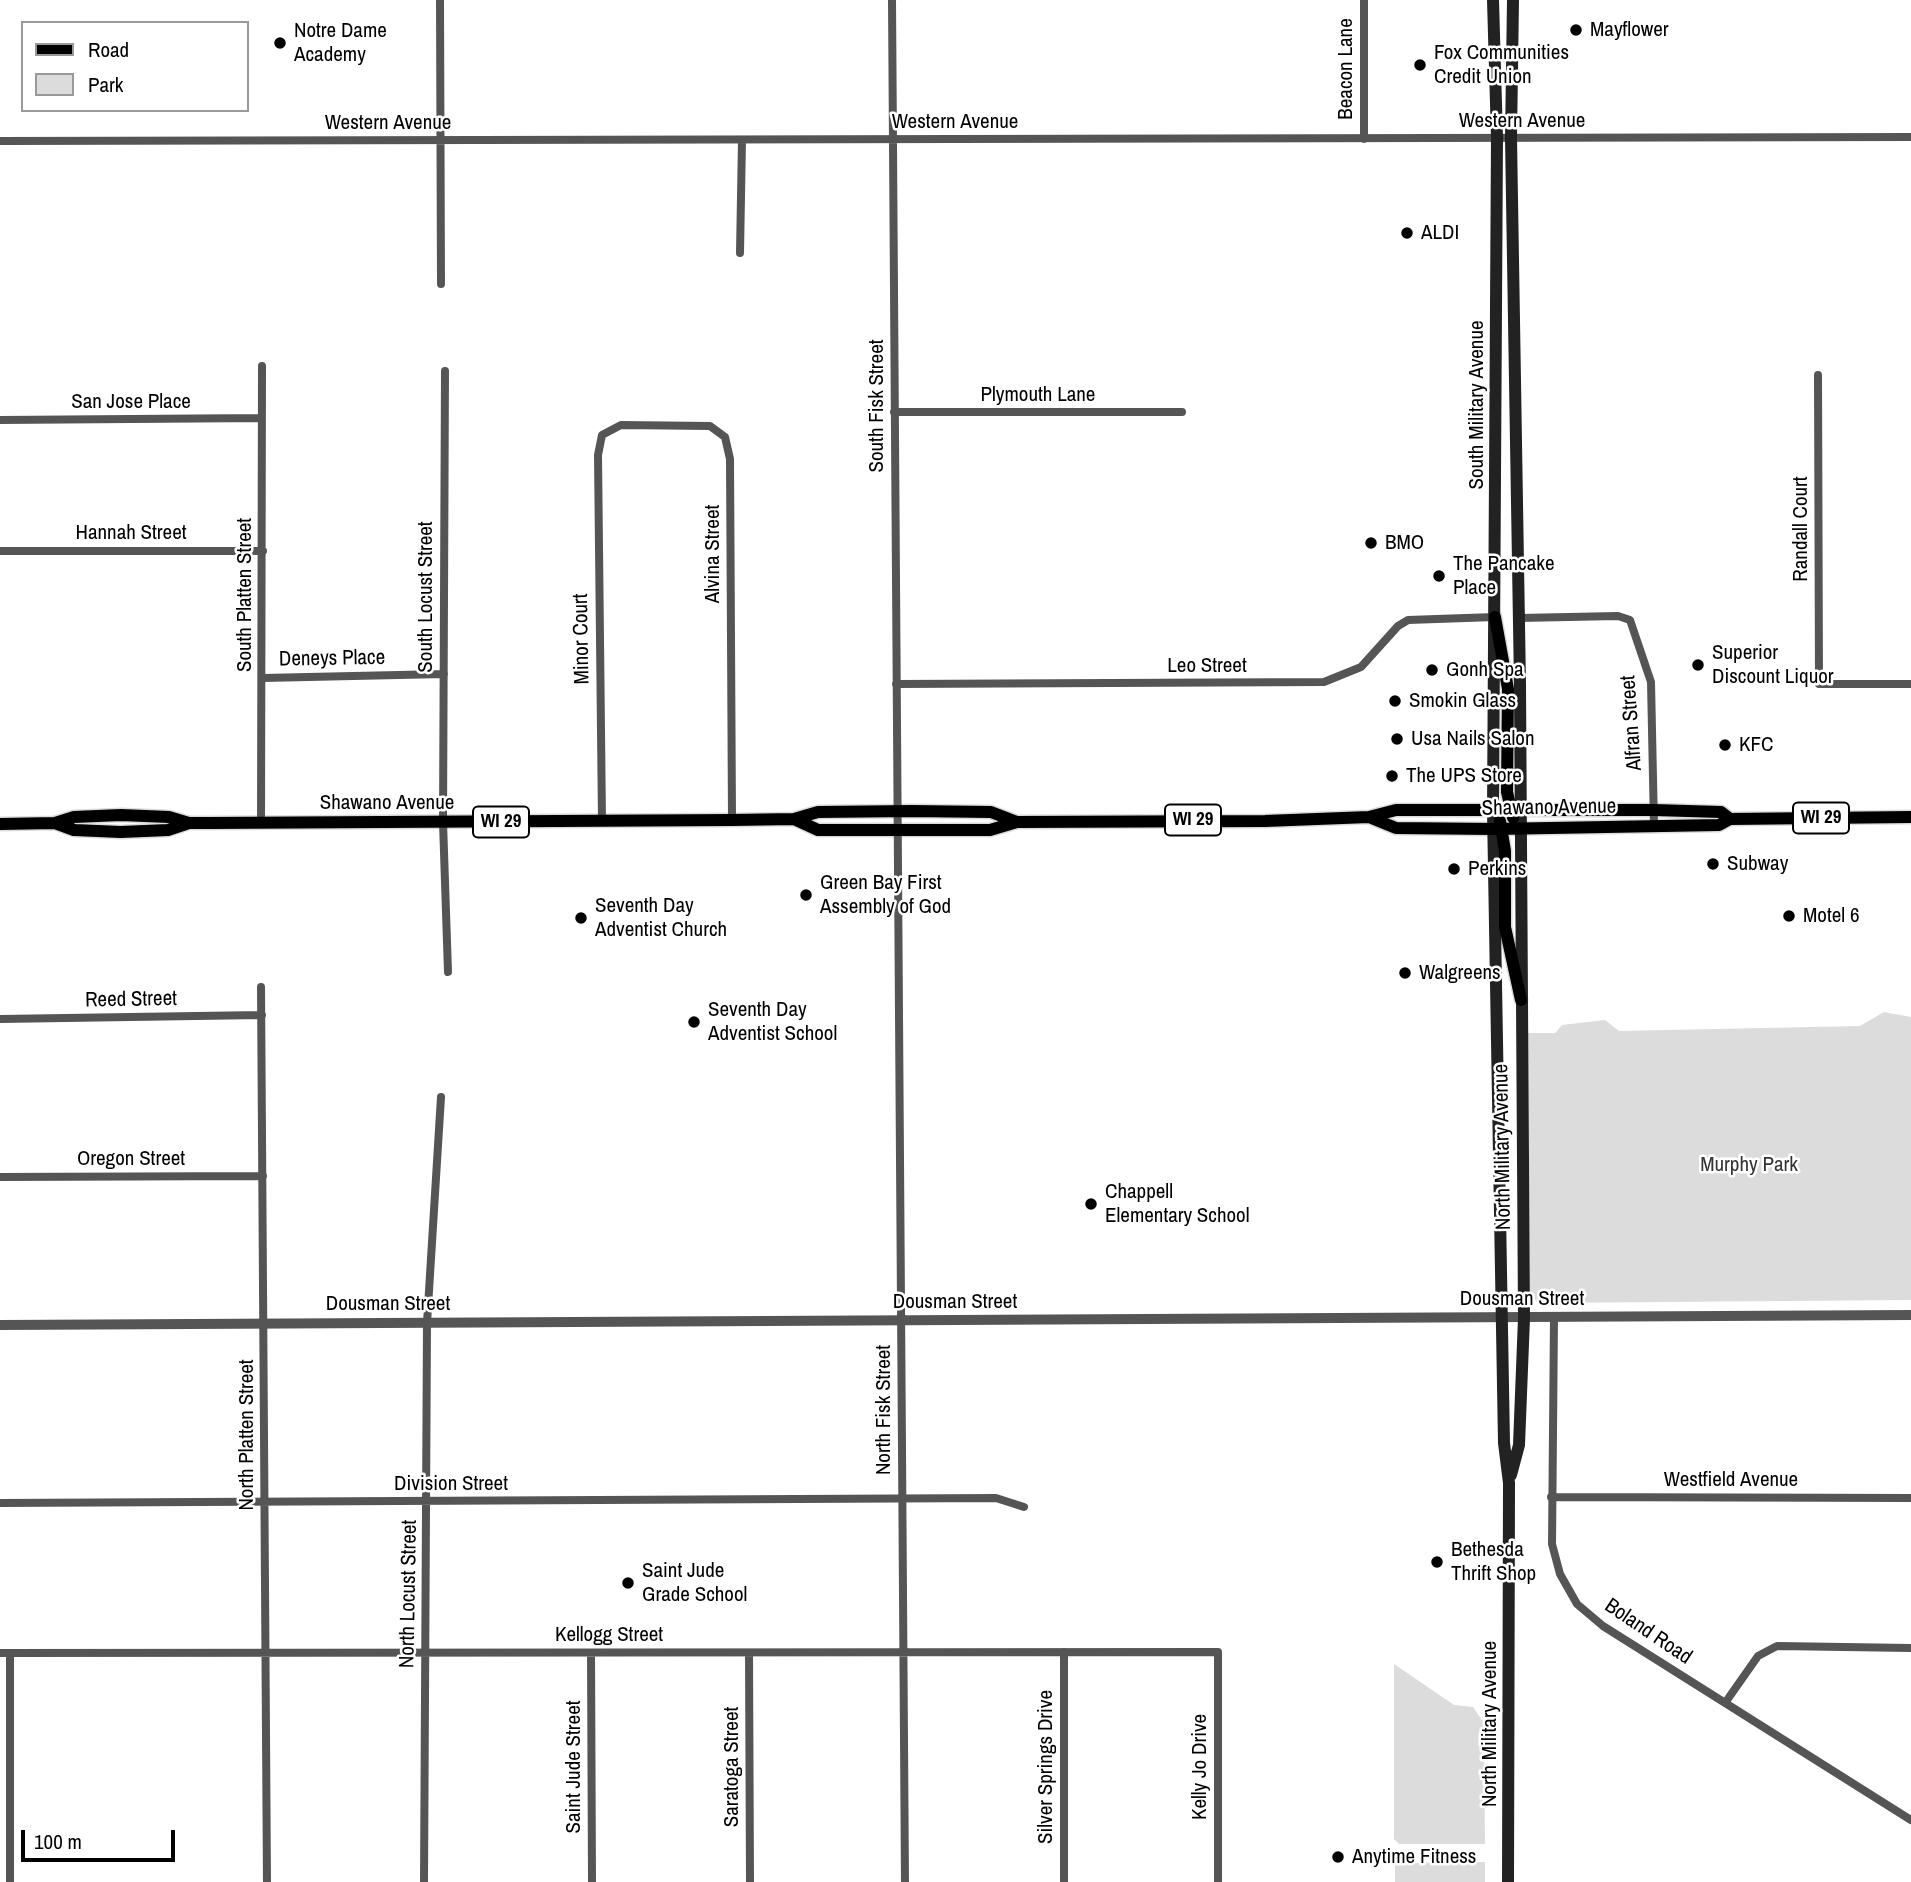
<!DOCTYPE html>
<html>
<head>
<meta charset="utf-8">
<style>
  body { margin:0 }
  #map { position:relative; width:1911px; height:1882px; overflow:hidden; background:#fff; font-family:"Archivo Narrow",sans-serif }
  canvas { display:block }
  .legend { position:absolute; left:21px; top:21px; width:228px; height:91px; box-sizing:border-box; background:#fff; border:2px solid #999; margin:0; padding:9px 12px; list-style:none; font-size:21px; color:#000 }
  .legend li { display:flex; align-items:center; gap:14px; height:35px }
  .legend b { width:35px; border:2px solid #999 }
  .scale { position:absolute; left:21px; top:1830px; width:154px; height:32px; box-sizing:border-box; border:4px solid #000; border-top:0; padding-left:9px; font-size:21px; line-height:24px; white-space:nowrap; color:#000; -webkit-text-stroke:5px #fff; paint-order:stroke }
</style>
</head>
<body>
<div id="map">
<canvas width="1911" height="1882"></canvas>
<ul class="legend">
<li><b style="height:9px;background:#000"></b>Road</li>
<li><b style="height:19px;background:#dcdcdc"></b>Park</li>
</ul>
<div class="scale">100 m</div>
</div>
<script>
const ctx = document.querySelector('canvas').getContext('2d');
ctx.lineJoin = 'round';
function fill(path, color) { ctx.fillStyle = color; ctx.fill(path, 'evenodd'); }
const shape = rows => new Path2D(rows.map(r => 'M' + r).join(''));
function strokePath(path, color, width, dash) { ctx.strokeStyle = color; ctx.lineWidth = width; ctx.lineCap = dash ? 'butt' : 'round'; ctx.setLineDash(dash || []); ctx.stroke(path); }
function label(font, color, halo, rows, align = 'center') {
  ctx.font = font + ' "Archivo Narrow",sans-serif'; ctx.lineWidth = 5; ctx.setLineDash([]); ctx.textBaseline = 'middle'; ctx.strokeStyle = halo; ctx.fillStyle = color; for (const [text, x, y, turn = 0] of rows) {
    ctx.save(); ctx.translate(x, y); ctx.rotate((+turn || 0) * Math.PI / 180); ctx.textAlign = isNaN(turn) ? turn : align; if (halo) ctx.strokeText(text, 0, 0); ctx.fillText(text, 0, 0); ctx.restore();
  }
}
fill(shape([
  [1884,1012,1911,1017,1911,1300,1541,1303,1534,1299,1530,1294,1528,1033,1555,1033,1562,1025,1605,1020,1619,1031,1860,1026],
  [1394,1664,1454,1705,1473,1707,1488,1729,1484,1744,1485,1844,1399,1844,1394,1839],
  [1485,1862,1485,1882,1395,1882,1395,1865,1398,1863]
]), '#dcdcdc');
const primary = shape([
  [1495,617,1508,689,1507,792,1513,818],
  [1369,817,1396,828,1494,829,1719,825,1730,819,1911,817],
  [794,819,818,830,990,830,1017,822,1265,821,1369,817,1396,810,1654,810,1721,812,1730,819],
  [1500,821,1505,851,1505,927,1521,1000],
  [55,823,74,830,121,832,168,830,189,823],
  [0,824,55,823,74,817,121,815,169,817,189,823,209,823,732,820,794,819,818,812,912,811,991,812,1017,822]
]);
strokePath(primary, '#dbdbdb', 15);
strokePath(shape([
  [440,0,441,284],
  [892,0,905,1882],
  [1364,139,1364,0],
  [0,141,1911,137],
  [740,253,742,140],
  [445,371,443,822,448,972],
  [1818,375,1819,684,1911,684],
  [894,412,1182,412],
  [0,420,262,418],
  [0,551,263,551],
  [1519,618,1618,616,1630,620,1651,682,1654,826],
  [263,678,444,674],
  [896,684,1324,682,1361,667,1398,626,1408,620,1495,617],
  [602,822,598,455,602,435,621,425,710,426,725,437,730,459,732,820],
  [261,823,262,366],
  [261,987,267,1882],
  [0,1019,262,1015],
  [0,1177,263,1176],
  [1554,1318,1552,1544,1560,1574,1577,1604,1603,1626,1911,1820],
  [1551,1497,1911,1498],
  [0,1503,996,1498,1024,1507],
  [1064,1652,1064,1882],
  [0,1653,1218,1652,1218,1882],
  [10,1653,10,1882],
  [591,1653,592,1882],
  [749,1653,750,1882],
  [1725,1703,1758,1656,1777,1646,1911,1648],
  [424,1882,427,1323,441,1097]
]), '#555', 8);
strokePath(shape([
  [0,1325,1911,1315]
]), '#555', 10);
strokePath(shape([
  [1493,0,1497,138,1493,811,1504,1443,1509,1483,1508,1882],
  [1511,1475,1519,1445,1524,1318,1520,685,1511,138,1513,0]
]), '#222', 12);
strokePath(primary, '#000', 12);
for (const [x, y, r, color] of [
  [1576,30,7,"#000"],
  [280,43,7,"#000"],
  [1420,65,7,"#000"],
  [1407,233,7,"#000"],
  [1371,543,7,"#000"],
  [1439,576,7,"#000"],
  [1698,665,7,"#000"],
  [1432,670,7,"#000"],
  [1395,701,7,"#000"],
  [1397,739,7,"#000"],
  [1725,745,7,"#000"],
  [1392,776,7,"#000"],
  [1713,864,7,"#000"],
  [1454,869,7,"#000"],
  [806,895,7,"#000"],
  [1789,916,7,"#000"],
  [581,918,7,"#000"],
  [1405,973,7,"#000"],
  [694,1022,7,"#000"],
  [1091,1204,7,"#000"],
  [1437,1562,7,"#000"],
  [628,1583,7,"#000"],
  [1338,1857,7,"#000"]
]) { const dot = new Path2D(); dot.arc(x, y, r, 0, 2 * Math.PI); ctx.fillStyle = color; ctx.fill(dot); strokePath(dot, '#fff', 2.5); }
for (const [x, y, w] of [
  [1821,818,56],
  [1193,820,56],
  [501,822,56]
]) { const box = new Path2D(); box.roundRect(x - w / 2, y - 15.5, w, 31, 5); ctx.fillStyle = '#fff'; ctx.fill(box); strokePath(box, '#000', 2); }
label('bold 19px', '#000', null, [
  ["WI 29",1821,818],
  ["WI 29",1193,820],
  ["WI 29",501,822]
]);
label('21px', '#000', '#fff', [
  ["Mayflower",1590,30],
  ["Notre Dame",294,31],
  ["Academy",294,55],
  ["Fox Communities",1434,53],
  ["Credit Union",1434,77],
  ["ALDI",1421,233],
  ["BMO",1385,543],
  ["The Pancake",1453,564],
  ["Place",1453,588],
  ["Superior",1712,653],
  ["Discount Liquor",1712,677],
  ["Gonh Spa",1446,670],
  ["Smokin Glass",1409,701],
  ["Usa Nails Salon",1411,739],
  ["KFC",1739,745],
  ["The UPS Store",1406,776],
  ["Subway",1727,864],
  ["Perkins",1468,869],
  ["Green Bay First",820,883],
  ["Assembly of God",820,907],
  ["Seventh Day",595,906],
  ["Adventist Church",595,930],
  ["Motel 6",1803,916],
  ["Walgreens",1419,973],
  ["Seventh Day",708,1010],
  ["Adventist School",708,1034],
  ["Chappell",1105,1192],
  ["Elementary School",1105,1216],
  ["Bethesda",1451,1550],
  ["Thrift Shop",1451,1574],
  ["Saint Jude",642,1571],
  ["Grade School",642,1595],
  ["Anytime Fitness",1352,1857]
], 'left');
label('21px', '#000', '#fff', [
  ["Beacon Lane",1346,69,-90],
  ["Western Avenue",1522,121],
  ["Western Avenue",955,122],
  ["Western Avenue",388,123],
  ["Plymouth Lane",1038,395],
  ["San Jose Place",131,402],
  ["South Military Avenue",1477,405,-90],
  ["South Fisk Street",877,406,-90],
  ["Randall Court",1801,529,-90],
  ["Hannah Street",131,533],
  ["Alvina Street",713,554,-90],
  ["South Platten Street",245,595,-90],
  ["South Locust Street",426,597,-90],
  ["Minor Court",582,639,-91],
  ["Deneys Place",332,659,-1],
  ["Leo Street",1207,666],
  ["Alfran Street",1632,723,-94],
  ["Shawano Avenue",387,803],
  ["Shawano Avenue",1549,808,-1],
  ["Reed Street",131,1000,-1],
  ["North Military Avenue",1503,1147,-91],
  ["Oregon Street",131,1159],
  ["Dousman Street",1522,1299],
  ["Dousman Street",955,1302],
  ["Dousman Street",388,1304],
  ["North Fisk Street",884,1410,-90],
  ["North Platten Street",247,1435,-90],
  ["Westfield Avenue",1731,1480],
  ["Division Street",451,1484],
  ["North Locust Street",409,1594,-89],
  ["Boland Road",1648,1632,34],
  ["Kellogg Street",609,1635],
  ["North Military Avenue",1490,1724,-90],
  ["Saint Jude Street",574,1767,-90],
  ["Saratoga Street",732,1767,-90],
  ["Silver Springs Drive",1046,1767,-90],
  ["Kelly Jo Drive",1200,1767,-90]
]);
label('21px', '#333', '#fff', [
  ["Murphy Park",1749,1165]
]);
</script>
</body>
</html>
